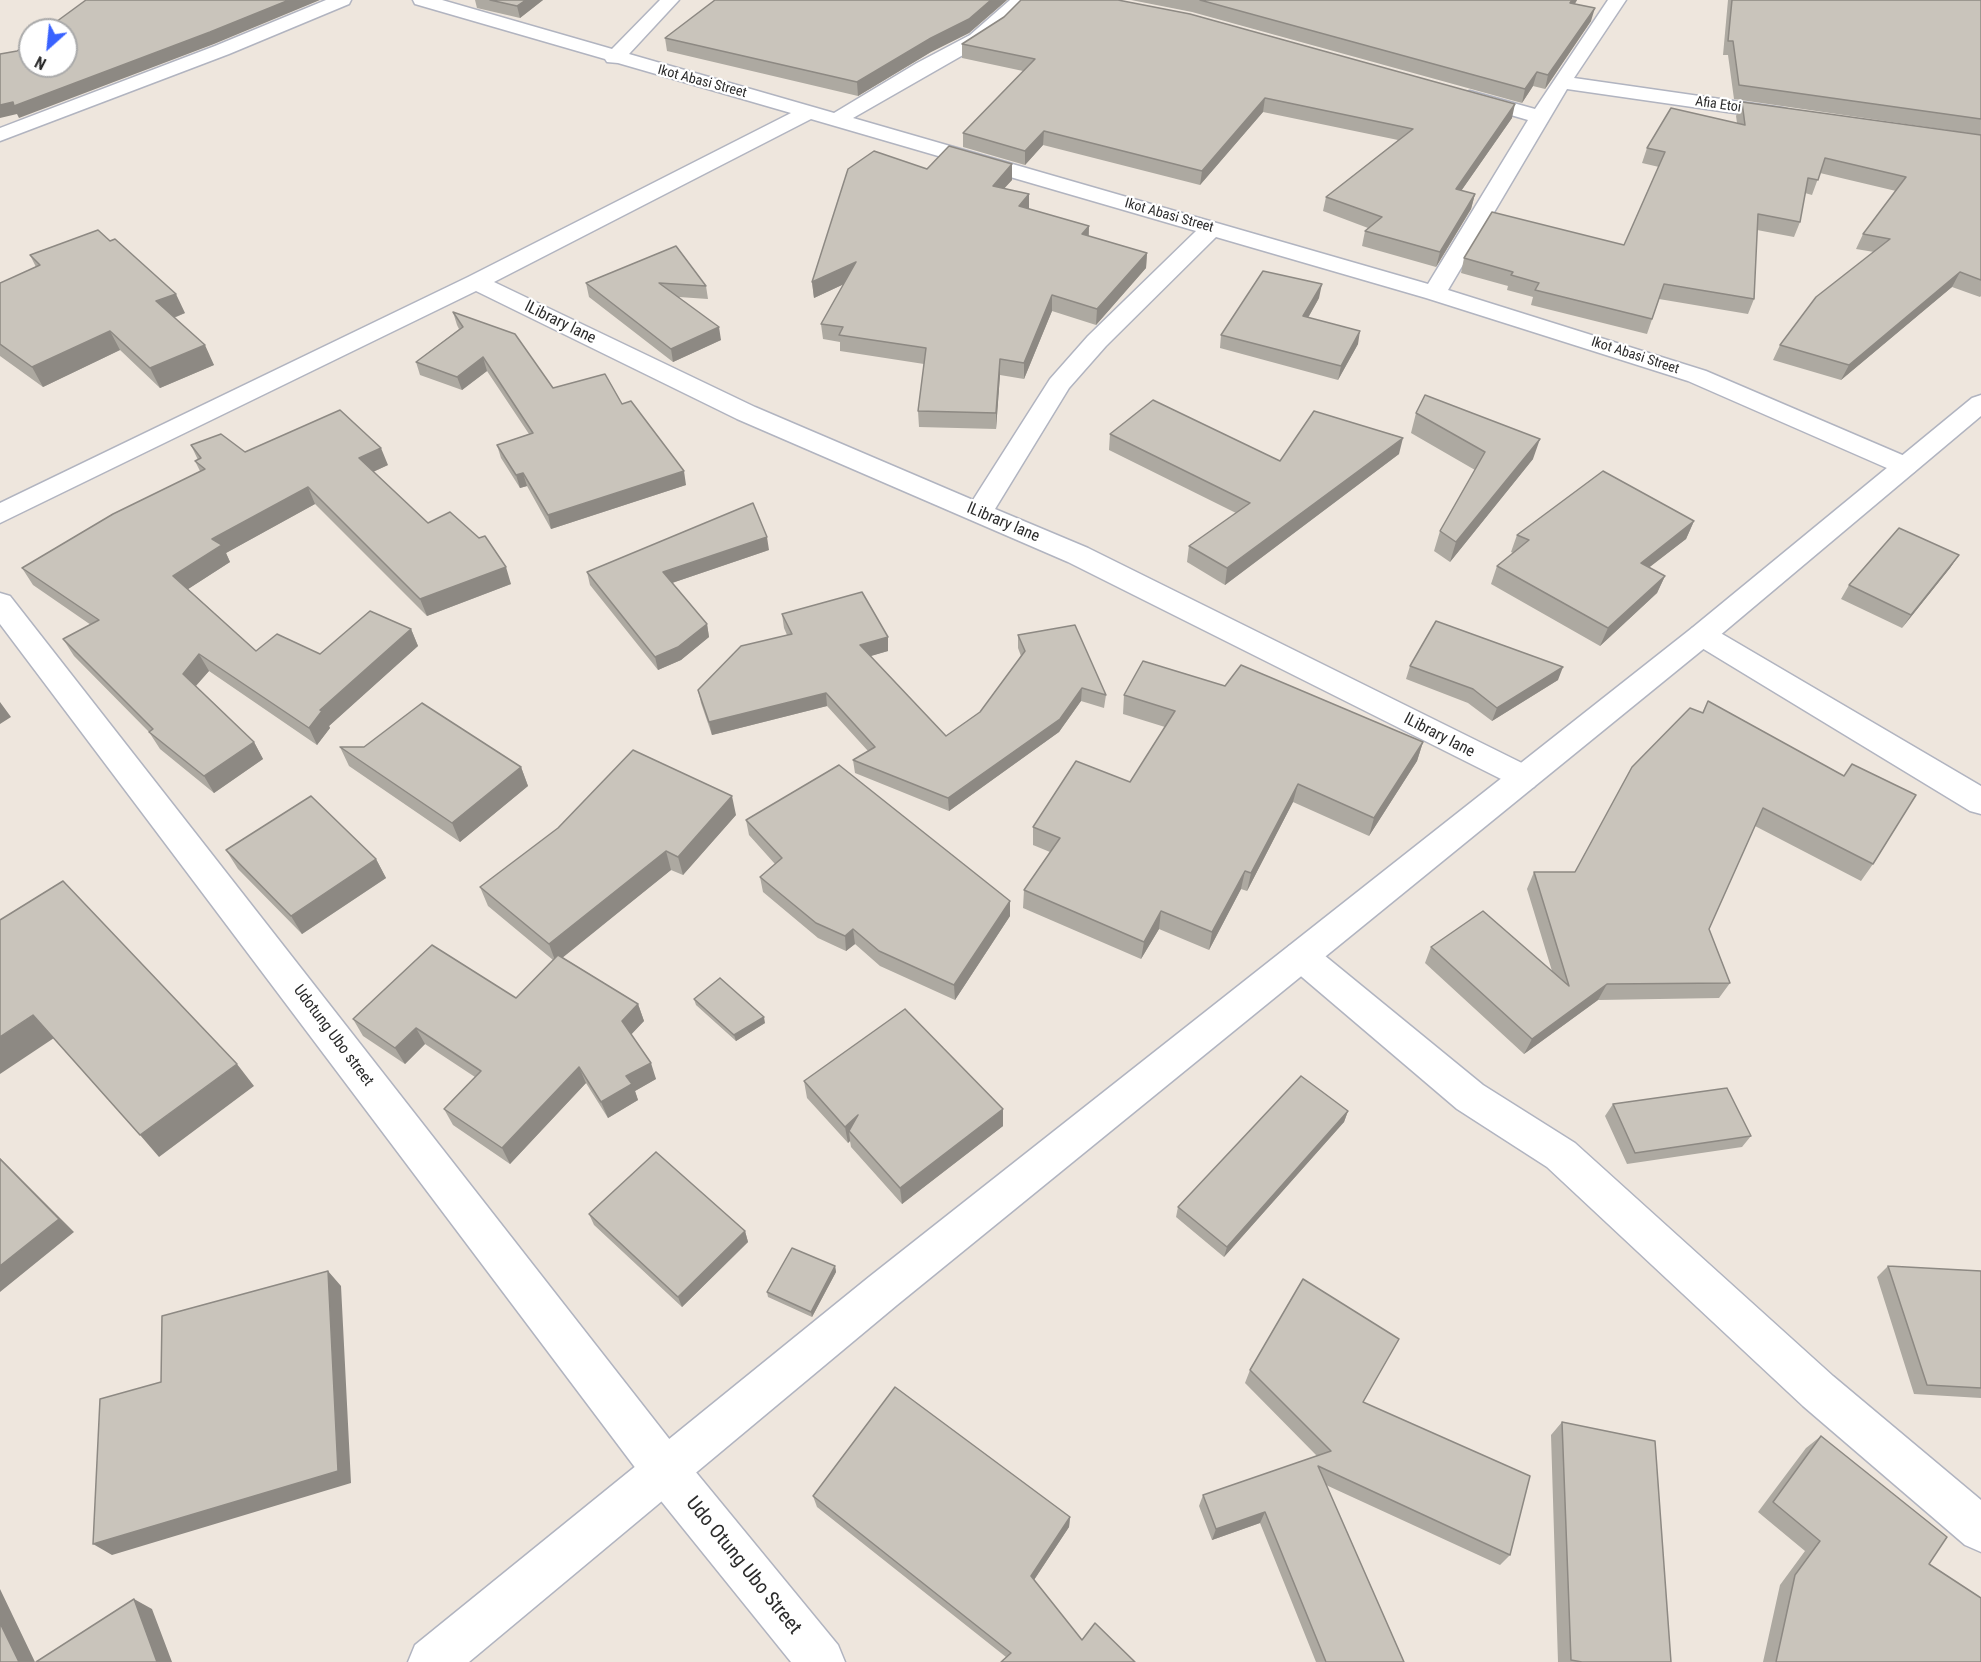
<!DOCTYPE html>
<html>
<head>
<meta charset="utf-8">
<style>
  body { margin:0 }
  #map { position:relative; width:1981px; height:1662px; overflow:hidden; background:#eee6dd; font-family:"Roboto Condensed",sans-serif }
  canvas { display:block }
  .north { position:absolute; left:18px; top:18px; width:60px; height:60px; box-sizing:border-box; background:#fff; border:2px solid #aaa; border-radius:50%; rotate:207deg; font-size:16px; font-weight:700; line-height:24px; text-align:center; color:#2b2b2b }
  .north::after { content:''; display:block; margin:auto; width:21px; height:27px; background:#3962ff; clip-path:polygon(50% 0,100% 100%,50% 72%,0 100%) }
</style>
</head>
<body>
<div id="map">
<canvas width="1981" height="1662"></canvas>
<div class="north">N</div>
</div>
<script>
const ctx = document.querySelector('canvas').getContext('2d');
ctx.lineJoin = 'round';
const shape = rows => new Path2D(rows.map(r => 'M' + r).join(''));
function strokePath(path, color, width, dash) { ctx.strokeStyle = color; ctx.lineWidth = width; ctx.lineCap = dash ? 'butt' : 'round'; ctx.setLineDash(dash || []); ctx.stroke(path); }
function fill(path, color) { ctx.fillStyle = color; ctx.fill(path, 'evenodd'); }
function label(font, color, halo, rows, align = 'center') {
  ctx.font = font + ' "Roboto Condensed",sans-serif'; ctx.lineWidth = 4.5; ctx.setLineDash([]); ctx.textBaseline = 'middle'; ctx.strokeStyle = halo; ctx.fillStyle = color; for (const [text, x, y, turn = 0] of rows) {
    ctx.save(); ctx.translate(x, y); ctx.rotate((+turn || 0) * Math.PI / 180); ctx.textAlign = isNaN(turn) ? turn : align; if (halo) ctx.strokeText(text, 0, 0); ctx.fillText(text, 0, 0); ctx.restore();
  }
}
const minor = shape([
  [326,0,351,0,349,4,229,54,0,141,0,128,215,46,326,0],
  [413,0,442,0,612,49,660,0,679,0,629,54,834,113,917,63,970,35,1010,0,1030,0,1003,29,984,43,853,118,1428,284,1528,120,1463,101,1460,97,1463,93,1470,91,1535,109,1608,0,1626,0,1574,78,1783,108,1790,110,1793,114,1790,118,1783,120,1567,89,1448,290,1706,371,1914,460,1918,466,1914,472,1905,474,1896,472,1688,381,1426,298,1216,237,1106,346,1069,388,995,509,1088,548,1534,769,1539,778,1534,787,1523,790,1068,562,737,419,476,291,0,523,0,503,468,277,791,113,618,63,607,62,605,59,415,4,413,0],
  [811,119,1196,231,1088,336,1050,379,973,500,755,407,494,282,811,119],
  [0,593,10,596,681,1454,838,1645,845,1662,791,1662,649,1486,0,624,0,593],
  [1702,625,1712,628,1981,786,1981,814,1970,811,1692,642,1687,635,1692,628,1702,625],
  [1301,941,1313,946,1483,1085,1575,1143,1833,1376,1981,1500,1981,1552,1965,1545,1803,1406,1547,1167,1457,1109,1289,966,1283,956,1289,946,1301,941]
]);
const tertiary = shape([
  [1981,395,1981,416,1712,642,897,1305,469,1662,408,1662,415,1645,869,1277,1692,628,1972,398,1981,395]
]);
strokePath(minor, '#b1b4c0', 3);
strokePath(tertiary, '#b1b4c0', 3);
fill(minor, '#fff');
fill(tertiary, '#fff');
fill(shape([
  [475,0,543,0,520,18,477,8],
  [715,0,1007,0,969,33,931,52,858,96,667,51,665,38],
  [1131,0,1577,0,1575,4,1591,21,1545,89,1533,86,1522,103,1192,12],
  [1728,0,1981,0,1981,135,1734,99,1728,55,1723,55],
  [1004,17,1512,118,1461,191,1475,194,1471,209,1436,267,1362,246,1365,231,1368,228,1323,211,1326,197,1398,140,1263,112,1200,185,1043,145,1025,165,963,147,963,133,1023,71,962,58,962,44],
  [1742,102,1981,135,1981,296,1980,297,1952,287,1841,380,1773,360,1780,345,1874,252,1856,249,1863,234,1896,191,1820,173,1812,195,1805,193,1800,222,1794,237,1757,230,1754,299,1748,314,1659,299,1647,334,1531,305,1533,297,1507,290,1508,286,1461,273,1464,258,1624,245,1659,167,1642,163,1647,148,1737,123,1736,116],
  [927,169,1012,180,1004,188,1029,209,1089,226,1089,236,1147,253,1146,268,1096,325,1052,311,1024,379,1000,375,996,429,919,427,918,411,924,364,840,351,840,342,823,339,821,324,844,284,814,298,812,282],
  [676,246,706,286,708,299,679,297,721,340,673,362,589,297,586,283],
  [30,255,185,313,174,318,214,365,160,388,120,350,43,387,0,356,0,283,36,267],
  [1319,298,1308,318,1358,344,1338,380,1220,348,1221,335],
  [453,312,553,388,622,404,686,485,551,529,527,486,520,488,501,458,497,445,529,434,487,371,462,390,420,375,416,362,459,329,457,325],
  [1416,413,1533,459,1450,562,1434,551,1440,531,1475,470,1411,433],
  [1110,434,1280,461,1399,454,1225,585,1187,562,1189,546,1236,513,1109,450],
  [191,445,245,452,388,465,373,472,428,523,511,584,427,616,315,504,226,553,230,562,188,589,256,651,320,654,411,629,418,646,329,726,330,728,317,745,209,671,196,686,254,742,263,759,214,793,160,749,149,732,74,656,63,639,91,625,33,585,22,568,200,471,195,461,198,460],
  [1694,521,1686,539,1649,567,1665,576,1657,593,1600,646,1491,584,1497,566,1513,553,1511,552,1517,535],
  [769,550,672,583,707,624,709,637,681,660,658,670,590,585,587,572],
  [1959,555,1950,568,1902,628,1841,599,1849,585],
  [782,614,888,637,888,651,870,656,946,736,980,712,1021,656,1018,648,1018,635,1106,695,1104,708,1081,701,1059,732,949,811,855,773,853,760,868,751,827,706,712,735,701,703,698,690,787,635,784,628],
  [1410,666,1558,680,1492,721,1468,703,1406,679],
  [1225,686,1423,742,1417,761,1369,836,1293,802,1247,891,1241,889,1209,950,1159,929,1141,959,1023,908,1024,890,1050,852,1033,845,1033,827,1130,782,1165,727,1123,714,1124,695],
  [1708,701,1873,864,1861,881,1755,826,1709,929,1730,983,1719,998,1598,1000,1524,1054,1425,963,1431,947,1552,971,1527,889,1534,872,1575,872,1702,713],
  [340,747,521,767,528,786,460,842,349,766],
  [736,815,683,875,671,870,562,957,638,1004,644,1021,631,1034,656,1079,635,1091,638,1100,608,1118,586,1083,510,1164,453,1125,444,1109,475,1077,425,1044,405,1064,363,1036,353,1019,516,998,553,960,488,906,480,887],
  [746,820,1010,916,955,1000,880,966,855,944,846,951,818,938,763,892,760,877,775,864,749,835],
  [226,850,376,859,386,878,302,934,238,869],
  [694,999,765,1023,736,1041,696,1005],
  [804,1081,1003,1126,902,1204,851,1147,850,1141,848,1143,807,1098],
  [1613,1104,1751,1136,1742,1147,1627,1164,1605,1116],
  [1348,1111,1344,1122,1224,1257,1176,1217,1178,1207],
  [589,1214,745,1231,748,1242,682,1307,594,1225],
  [835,1266,836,1272,812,1317,768,1297,767,1292],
  [1888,1266,1981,1271,1981,1398,1914,1394,1877,1277],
  [1250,1370,1363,1402,1510,1555,1500,1565,1326,1485,1404,1662,1316,1662,1260,1523,1212,1540,1199,1506,1203,1495,1317,1456,1245,1383],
  [1562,1422,1671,1662,1558,1662,1551,1435],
  [1821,1436,1929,1564,1981,1662,1763,1662,1780,1585,1805,1551,1758,1512,1806,1448],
  [813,1496,1070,1517,1069,1527,1034,1580,1082,1640,1135,1662,1006,1657,817,1507]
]), '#ada9a1');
fill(shape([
  [289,0,320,0,214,44,19,118,17,114,0,118,0,105],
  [526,0,543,0,520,18,517,6],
  [991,0,1007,0,969,33,931,52,858,96,857,82],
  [1572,0,1577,0,1566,17,1570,3],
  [1595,8,1591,21,1545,89,1548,75],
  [1537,72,1533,86,1522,103,1525,89],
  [1265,98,1263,112,1200,185,1202,171],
  [1515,104,1512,118,1452,204,1456,189],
  [1044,131,1043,145,1025,165,1025,151],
  [1012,164,1012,180,993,201,993,186],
  [1029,194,1029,209,1019,206],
  [1475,194,1471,209,1436,267,1440,252],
  [1089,226,1088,242,1082,234],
  [1147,253,1146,268,1096,325,1097,309],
  [856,262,857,278,814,298,812,282],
  [1960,272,1952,287,1841,380,1849,365],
  [1322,284,1319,298,1301,330,1303,316],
  [176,294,185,313,165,321,156,301],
  [1052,295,1052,311,1024,379,1024,363],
  [719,327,721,340,673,362,671,349],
  [110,331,120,350,43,387,32,367],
  [1360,331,1358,344,1338,380,1341,366],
  [205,345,214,365,160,388,150,368],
  [483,357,487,371,462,390,457,377],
  [1000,359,1000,375,996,429,996,413],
  [1403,438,1399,454,1225,585,1227,568],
  [1540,439,1533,459,1450,562,1456,542],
  [381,448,388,465,366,475,359,458],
  [684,471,686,485,551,529,548,515],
  [523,473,527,486,520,488,516,475],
  [308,487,315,504,226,553,230,562,182,593,173,576,212,539],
  [1694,521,1686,539,1633,580,1641,563],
  [767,537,769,550,666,585,663,572],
  [1959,555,1950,568,1902,628,1911,615],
  [506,567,511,584,427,616,420,599],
  [1665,576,1657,593,1600,646,1608,628],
  [707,624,709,637,681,660,658,670,655,657],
  [411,629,418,646,329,726,330,728,317,745,309,728,320,710],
  [888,637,888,651,861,659,860,645],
  [199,654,209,671,192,690,183,674],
  [1563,667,1558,680,1492,721,1497,708],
  [1082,688,1081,701,1059,732,949,811,948,798],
  [826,693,827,706,712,735,709,722],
  [0,702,11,717,0,724],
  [254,742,263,759,214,793,204,776],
  [1423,742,1417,761,1369,836,1374,818],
  [521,767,528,786,460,842,452,823],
  [1298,784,1293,802,1247,891,1251,873],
  [732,796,736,815,683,875,678,857],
  [666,851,671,870,556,963,549,944],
  [376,859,386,878,302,934,291,916],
  [1245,871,1241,889,1209,950,1212,932],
  [1010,901,1010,916,955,1000,954,985],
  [1161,911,1159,929,1141,959,1144,942],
  [853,929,855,944,846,951,845,936],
  [1607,984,1598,1000,1524,1054,1532,1039],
  [638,1004,644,1021,628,1038,622,1021],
  [33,1015,54,1038,0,1074,0,1037],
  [764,1017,765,1023,736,1041,734,1035],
  [416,1028,425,1044,405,1064,395,1048],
  [651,1063,656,1079,635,1091,638,1100,608,1118,601,1102,626,1076],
  [237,1064,254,1086,159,1157,140,1135],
  [579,1067,586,1083,510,1164,502,1148],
  [1003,1109,1003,1126,902,1204,900,1188],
  [1348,1111,1344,1122,1224,1257,1227,1247],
  [858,1115,849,1131,850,1141,848,1143,845,1127],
  [0,1158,74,1232,0,1292],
  [745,1231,748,1242,682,1307,678,1297],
  [835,1266,836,1272,812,1317,811,1312],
  [328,1271,341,1286,351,1483,112,1555,93,1544],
  [1265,1512,1260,1523,1212,1540,1216,1529],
  [1070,1517,1069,1527,1030,1586,1031,1576],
  [0,1589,35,1662,19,1662,0,1623],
  [134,1599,152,1609,172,1662,157,1662]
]), '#8d8983');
const building = shape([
  [86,0,289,0,210,32,14,106,13,102,0,105,0,54,17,51,30,41,30,66,66,66,66,30,45,30,86,0],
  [490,0,526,0,517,6,490,0],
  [715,0,991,0,969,19,931,38,857,82,665,38,715,0],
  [1021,0,1118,0,1190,14,1515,104,1456,189,1475,194,1440,252,1365,231,1382,217,1326,197,1413,129,1265,98,1202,171,1044,131,1025,151,963,133,1035,59,962,44,1004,17,1021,0],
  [1200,0,1572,0,1570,3,1595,8,1548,75,1537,72,1525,89,1200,0],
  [1732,0,1981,0,1981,119,1739,85,1733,41,1728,41,1732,0],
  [1742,102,1981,135,1981,280,1960,272,1849,365,1780,345,1816,297,1890,239,1863,234,1906,177,1825,158,1818,180,1808,178,1800,222,1758,214,1754,299,1664,284,1652,319,1535,290,1539,283,1511,275,1513,272,1464,258,1492,212,1624,245,1665,152,1647,148,1671,108,1745,125,1742,102],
  [949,146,1012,164,993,186,1029,194,1019,206,1089,226,1082,234,1147,253,1097,309,1052,295,1024,363,1000,359,996,413,918,411,926,348,839,335,843,327,821,324,856,262,812,282,848,169,874,151,927,169,949,146],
  [98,230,110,241,115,239,176,294,156,301,205,345,150,368,110,331,32,367,0,344,0,283,40,265,30,255,98,230],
  [676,246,706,286,659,283,719,327,671,349,586,283,676,246],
  [1263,271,1322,284,1303,316,1360,331,1341,366,1221,335,1263,271],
  [453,312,515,334,553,388,605,374,622,404,631,401,684,471,548,515,523,473,516,475,497,445,533,433,483,357,457,377,416,362,463,327,453,312],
  [1425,395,1540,439,1456,542,1440,531,1485,452,1416,413,1425,395],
  [1153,400,1280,461,1314,411,1403,438,1227,568,1189,546,1250,503,1110,434,1153,400],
  [340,410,381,448,359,458,428,523,450,512,479,538,485,536,506,567,420,599,308,487,212,539,222,545,173,576,256,651,277,634,320,654,370,611,411,629,320,710,322,711,309,728,199,654,183,674,254,742,204,776,149,732,153,729,63,639,99,620,22,568,113,514,205,469,195,461,201,458,191,445,221,434,245,452,340,410],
  [1603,471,1694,521,1641,563,1665,576,1608,628,1497,566,1529,540,1517,535,1603,471],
  [753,503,767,537,663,572,707,624,678,647,655,657,587,572,753,503],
  [1899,528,1959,555,1911,615,1849,585,1899,528],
  [862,592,888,637,860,645,946,736,980,712,1025,651,1018,635,1075,625,1106,695,1082,688,1060,719,948,798,853,760,875,747,826,693,709,722,698,690,741,646,792,634,782,614,862,592],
  [1436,621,1563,667,1497,708,1473,689,1410,666,1436,621],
  [1143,661,1225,686,1241,665,1423,742,1374,818,1298,784,1251,873,1245,871,1212,932,1161,911,1144,942,1024,890,1060,838,1033,827,1076,761,1130,782,1175,711,1124,695,1143,661],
  [1708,701,1844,776,1852,764,1916,795,1873,864,1763,808,1709,929,1730,983,1607,984,1532,1039,1431,947,1483,911,1569,986,1534,872,1575,872,1632,767,1690,708,1703,713,1708,701],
  [422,703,521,767,452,823,340,747,364,747,422,703],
  [633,750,732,796,678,857,666,851,549,944,480,887,558,828,633,750],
  [839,765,1010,901,954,985,879,951,853,929,845,936,816,923,760,877,782,858,746,820,839,765],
  [311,796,376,859,291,916,226,850,311,796],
  [63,881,237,1064,140,1135,33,1015,0,1037,0,920,63,881],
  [432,945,516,998,558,955,638,1004,622,1021,651,1063,626,1076,632,1084,601,1102,579,1067,502,1148,444,1109,481,1071,416,1028,395,1048,353,1019,432,945],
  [720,978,764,1017,734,1035,694,999,720,978],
  [905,1009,1003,1109,900,1188,849,1131,858,1115,845,1127,804,1081,905,1009],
  [1301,1076,1348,1111,1227,1247,1178,1207,1301,1076],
  [1727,1088,1751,1136,1635,1153,1613,1104,1727,1088],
  [656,1152,745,1231,678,1297,589,1214,656,1152],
  [0,1159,59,1219,0,1266,0,1159],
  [792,1248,835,1266,811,1312,767,1292,792,1248],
  [1888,1266,1981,1271,1981,1388,1927,1385,1888,1266],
  [328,1271,338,1471,93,1544,100,1399,161,1382,162,1316,328,1271],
  [1303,1279,1399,1339,1363,1402,1530,1476,1510,1555,1318,1466,1404,1662,1326,1662,1265,1512,1216,1529,1203,1495,1331,1451,1250,1370,1303,1279],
  [895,1387,1070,1517,1031,1576,1082,1640,1095,1623,1135,1662,1001,1662,1011,1653,813,1496,895,1387],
  [1562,1422,1655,1441,1671,1662,1582,1662,1571,1660,1562,1422],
  [1821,1436,1947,1537,1929,1564,1981,1598,1981,1662,1776,1662,1795,1575,1820,1541,1773,1502,1821,1436],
  [134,1599,157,1662,36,1662,134,1599],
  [0,1623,19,1662,0,1662,0,1623]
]);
fill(building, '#c9c4bb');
strokePath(building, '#8d8983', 1.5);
label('14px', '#2b2b2b', '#fff', [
  ["Ikot Abasi Street",702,82,15],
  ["Afia Etoi",1718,105,8],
  ["Ikot Abasi Street",1169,216,16],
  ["Ikot Abasi Street",1635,356,18]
]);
label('16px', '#2b2b2b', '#fff', [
  ["lLibrary lane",560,323,26],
  ["lLibrary lane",1003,523,23],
  ["lLibrary lane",1439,736,27],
  ["Udotung Ubo street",333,1036,53]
]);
label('20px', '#2b2b2b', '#fff', [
  ["Udo Otung Ubo Street",743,1566,51]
]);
</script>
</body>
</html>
